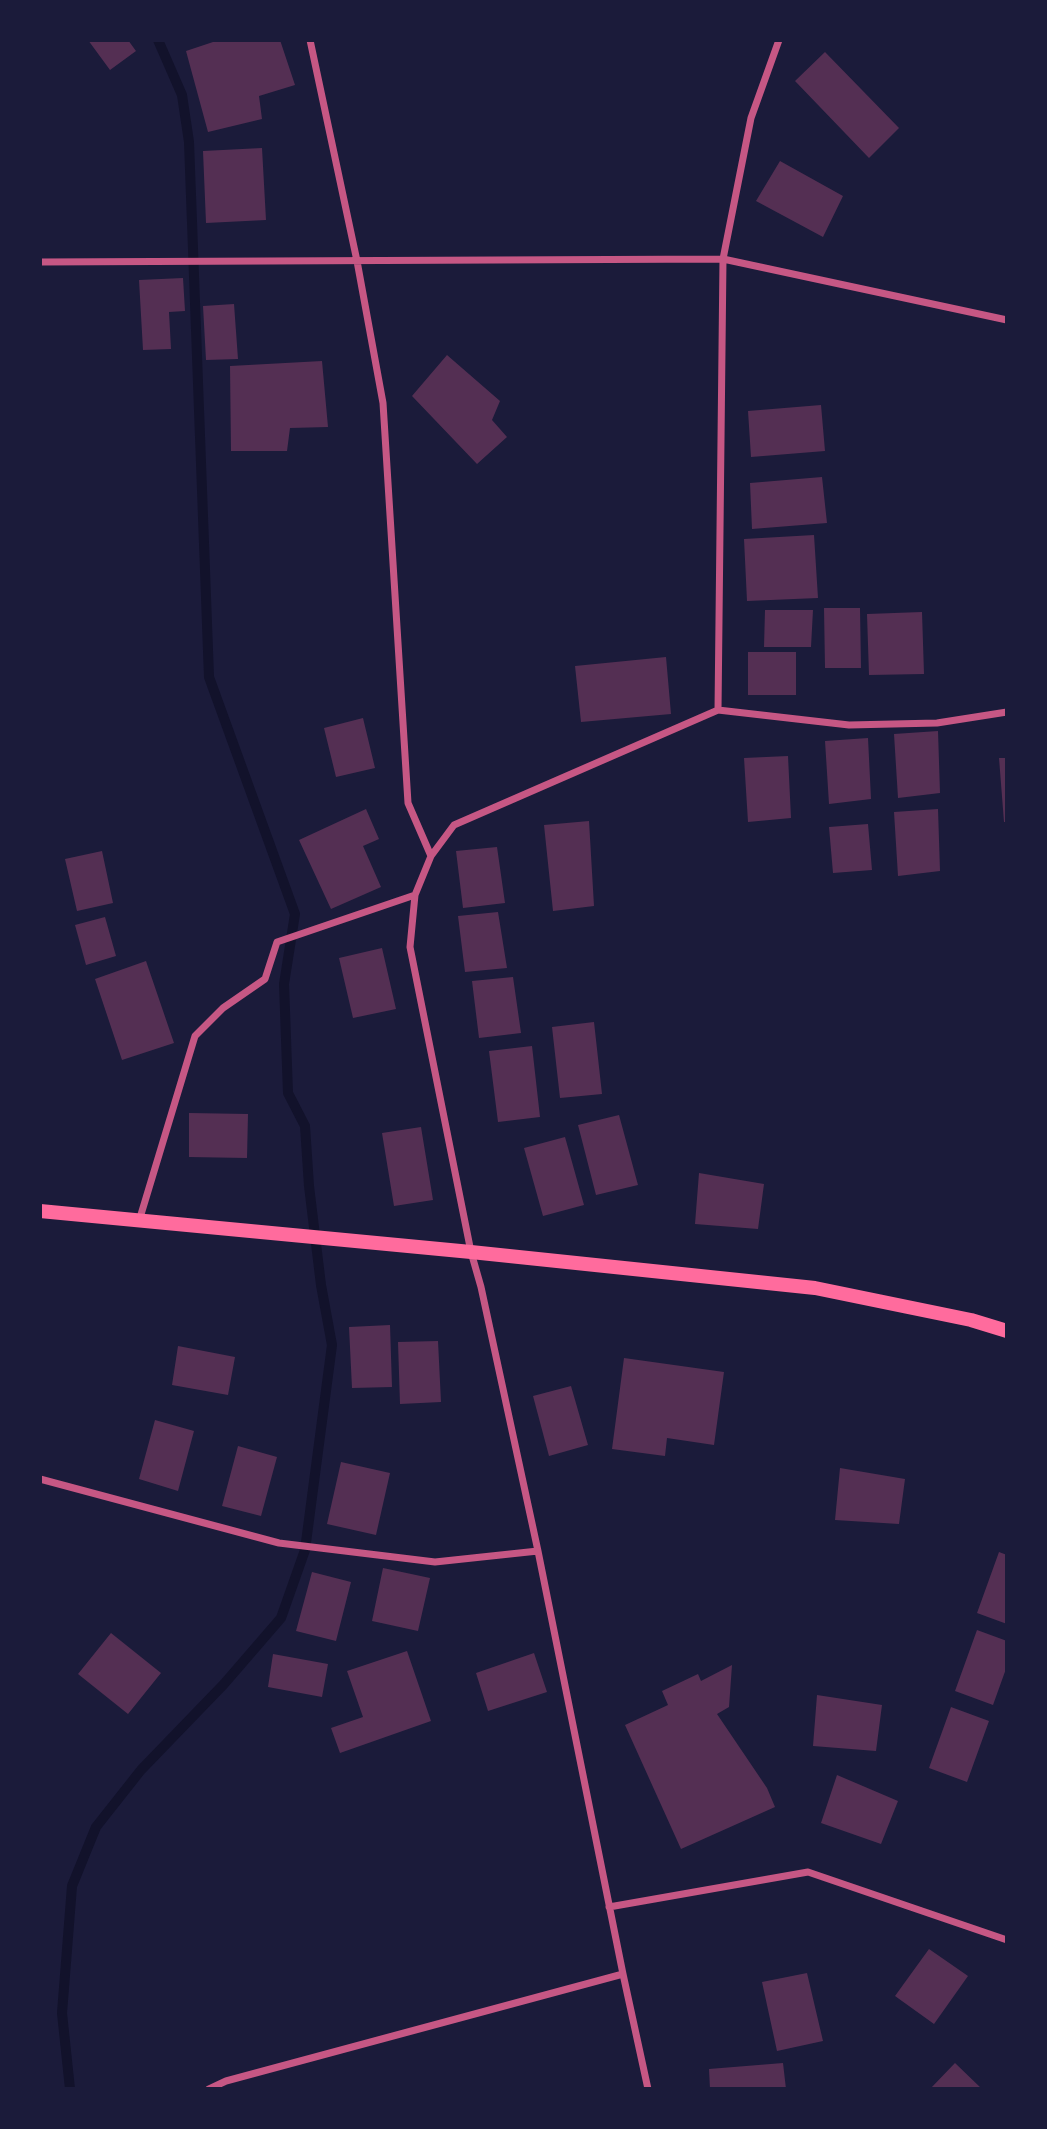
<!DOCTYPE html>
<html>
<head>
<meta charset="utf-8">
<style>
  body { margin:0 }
  #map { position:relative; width:1047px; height:2129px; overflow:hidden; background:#1b1b3a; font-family:Jost,sans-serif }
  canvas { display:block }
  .frame { position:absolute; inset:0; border:42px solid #1b1b3a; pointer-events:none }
</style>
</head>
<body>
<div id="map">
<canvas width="1047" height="2129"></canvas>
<div class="frame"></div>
</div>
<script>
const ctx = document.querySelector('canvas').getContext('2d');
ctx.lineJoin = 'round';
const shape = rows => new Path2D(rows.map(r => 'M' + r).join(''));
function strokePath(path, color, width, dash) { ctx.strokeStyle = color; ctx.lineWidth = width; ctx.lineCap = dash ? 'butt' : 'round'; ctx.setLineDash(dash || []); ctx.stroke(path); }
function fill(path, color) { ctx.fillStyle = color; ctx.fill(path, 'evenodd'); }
strokePath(shape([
  [70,2089,62,2013,72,1886,96,1827,141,1770,224,1684,281,1618,305,1550,332,1345,321,1285,309,1186,305,1126,288,1093,284,984,295,914,209,677,189,142,182,95,158,40]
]), '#12122b', 10);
fill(shape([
  [88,40,128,40,136,51,110,70],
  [219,40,280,40,295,85,259,96,262,119,208,132,186,51],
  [825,52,899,128,869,158,795,81],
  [262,148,266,220,206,223,203,151],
  [780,161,843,196,823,237,756,201],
  [183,278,185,311,169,312,171,349,143,350,139,280],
  [234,304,238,359,206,360,203,306],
  [447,355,500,401,492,420,507,437,477,464,412,396],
  [322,361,328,427,290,428,287,451,231,451,230,366],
  [821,405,825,451,751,457,748,411],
  [822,477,827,523,752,529,750,483],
  [814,535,818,598,747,601,744,539],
  [824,608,860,608,861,668,825,668],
  [765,610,813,610,811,647,764,647],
  [922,612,924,674,869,675,867,614],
  [748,652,796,652,796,695,748,695],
  [666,657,671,714,581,722,575,666],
  [363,718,375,768,336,777,324,728],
  [938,731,940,793,898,798,894,734],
  [868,738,871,799,829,804,825,741],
  [788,756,791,818,748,822,744,758],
  [999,758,1007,758,1007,822,1004,822],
  [366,809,379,839,363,846,381,887,331,909,299,840],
  [938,809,940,871,898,876,894,812],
  [589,821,594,906,553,911,544,825],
  [868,824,872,870,833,873,829,827],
  [497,847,505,903,463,908,456,851],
  [102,851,113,903,77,911,65,859],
  [498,912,507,968,465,972,458,916],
  [105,917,116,956,86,965,75,925],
  [382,948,396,1009,353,1018,339,958],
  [146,961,174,1043,122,1060,95,979],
  [513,977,521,1033,479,1038,472,981],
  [594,1022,602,1094,560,1098,552,1027],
  [532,1046,540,1117,498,1122,489,1051],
  [189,1113,248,1114,247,1158,189,1157],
  [619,1115,638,1185,596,1195,578,1125],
  [421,1127,433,1200,394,1206,382,1133],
  [565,1137,584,1205,543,1216,524,1148],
  [699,1173,764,1184,758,1229,695,1224],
  [390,1325,392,1387,352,1388,349,1327],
  [438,1341,441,1402,400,1404,398,1342],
  [178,1346,235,1357,228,1395,172,1385],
  [624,1358,724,1372,714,1445,667,1438,665,1456,612,1449],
  [571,1386,588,1445,549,1456,533,1396],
  [155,1420,194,1431,178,1491,139,1479],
  [238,1446,277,1457,261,1516,222,1506],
  [341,1462,390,1473,376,1535,327,1524],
  [840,1468,905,1479,899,1524,835,1520],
  [999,1552,1007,1555,1007,1624,977,1613],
  [383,1568,430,1578,418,1631,372,1621],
  [312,1572,351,1582,336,1641,296,1631],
  [977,1630,1007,1641,1007,1666,993,1705,955,1691],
  [111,1633,161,1673,128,1714,78,1674],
  [407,1651,431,1721,340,1753,331,1728,363,1717,347,1671],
  [534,1653,547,1692,488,1711,476,1673],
  [273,1654,328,1664,322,1697,268,1687],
  [732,1665,729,1707,717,1714,767,1788,775,1807,681,1849,625,1725,668,1705,662,1691,698,1674,701,1681],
  [817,1695,882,1705,876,1751,813,1746],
  [951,1707,989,1721,967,1782,929,1768],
  [837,1775,898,1801,881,1844,821,1823],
  [929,1949,968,1976,934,2024,895,1996],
  [807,1973,823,2041,777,2051,762,1982],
  [783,2063,786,2089,710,2089,709,2069],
  [955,2063,982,2089,930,2089]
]), '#542f53');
strokePath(shape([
  [310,40,357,261,383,403,408,803,431,856,415,895,410,947,471,1252,481,1287,538,1551,623,1974,648,2089],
  [40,262,723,259,1007,320],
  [718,710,723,259,751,118,779,40],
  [431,856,454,825,718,710,849,725,937,723,1007,712],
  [139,1221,195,1036,223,1008,265,979,277,942,415,895],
  [40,1479,279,1543,435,1562,538,1551],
  [609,1907,808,1872,1007,1940],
  [209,2089,226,2081,623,1974]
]), '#c65784', 7);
strokePath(shape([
  [40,1211,471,1252,815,1288,971,1320,1007,1331]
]), '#ff6b9d', 14);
</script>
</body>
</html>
